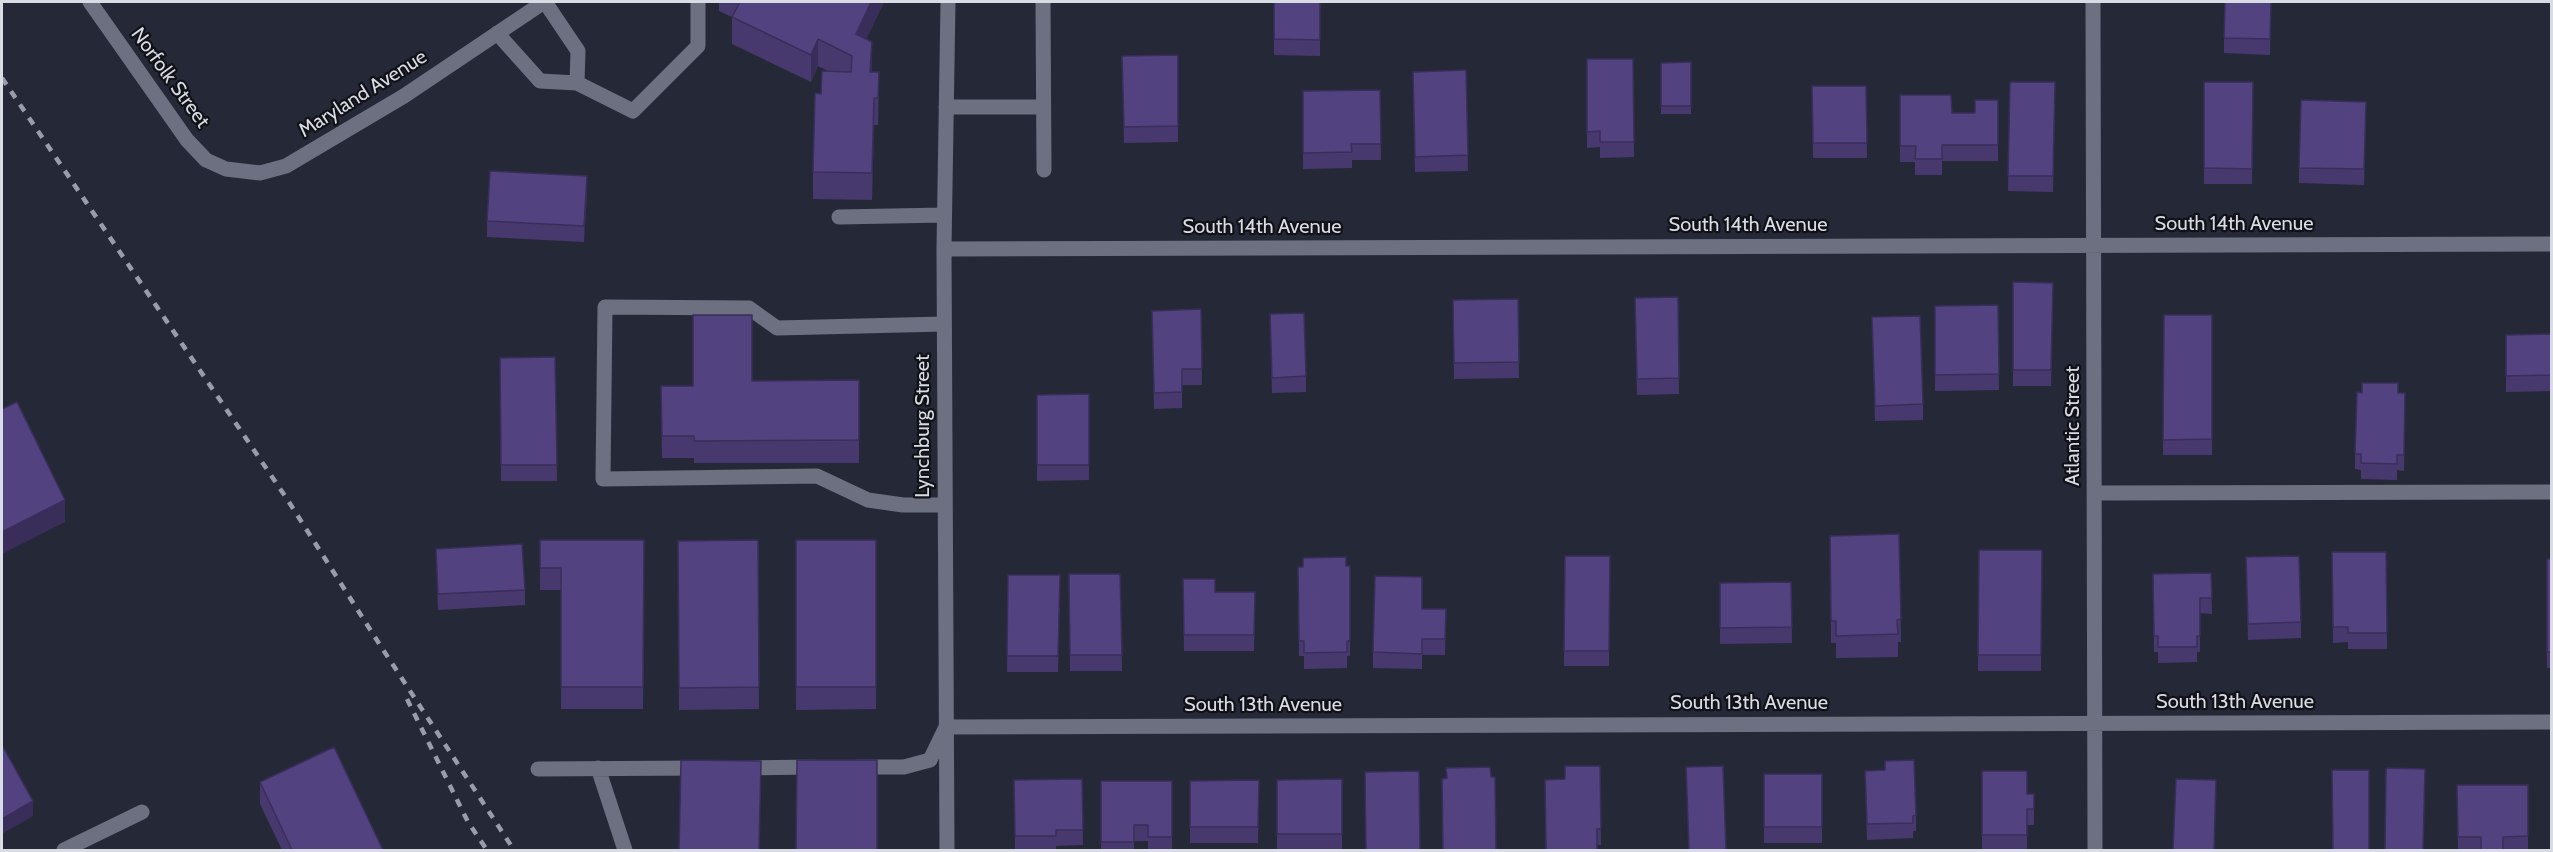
<!DOCTYPE html>
<html>
<head>
<meta charset="utf-8">
<style>
  body { margin:0 }
  #map { position:relative; width:2553px; height:852px; overflow:hidden; background:#252937; font-family:Cabin,sans-serif }
  canvas { display:block }
  .frame { position:absolute; inset:0; border:3px solid #d9dbe5; pointer-events:none }
</style>
</head>
<body>
<div id="map">
<canvas width="2553" height="852"></canvas>
<div class="frame"></div>
</div>
<script>
const ctx = document.querySelector('canvas').getContext('2d');
ctx.lineJoin = 'round';
const shape = rows => new Path2D(rows.map(r => 'M' + r).join(''));
function strokePath(path, color, width, dash) { ctx.strokeStyle = color; ctx.lineWidth = width; ctx.lineCap = dash ? 'butt' : 'round'; ctx.setLineDash(dash || []); ctx.stroke(path); }
function fill(path, color) { ctx.fillStyle = color; ctx.fill(path, 'evenodd'); }
function label(font, color, halo, rows, align = 'center') {
  ctx.font = font + ' Cabin,sans-serif'; ctx.lineWidth = 4.5; ctx.setLineDash([]); ctx.textBaseline = 'middle'; ctx.strokeStyle = halo; ctx.fillStyle = color; for (const [text, x, y, turn = 0] of rows) {
    ctx.save(); ctx.translate(x, y); ctx.rotate((+turn || 0) * Math.PI / 180); ctx.textAlign = isNaN(turn) ? turn : align; if (halo) ctx.strokeText(text, 0, 0); ctx.fillText(text, 0, 0); ctx.restore();
  }
}
strokePath(shape([
  [90,2,187,140,206,160,226,169,260,173,286,166,404,96,544,2],
  [545,2,578,51,577,83,633,111,698,46,698,2],
  [1043,2,1044,170],
  [2093,2,2095,850],
  [497,33,540,81,577,83],
  [946,107,1043,107],
  [839,217,944,215],
  [944,249,2552,244],
  [2094,493,2552,492],
  [944,505,903,505,868,500,817,476,603,479,605,307,749,308,777,328,944,324],
  [857,767,904,767,930,760,946,727,2552,722],
  [598,768,625,850],
  [740,768,815,767],
  [538,769,701,768],
  [64,850,142,812],
  [947,850,944,249,948,2]
]), '#6c7081', 15);
strokePath(shape([
  [2,78,287,499,380,645,514,850],
  [407,699,468,822,487,850]
]), '#9a9da9', 4.5, [8, 8]);
fill(shape([
  [719,2,884,2,866,39,872,72,879,72,878,125,874,125,872,200,813,199,813,172,821,94,828,71,818,66,811,82,732,44,732,17,719,11],
  [1274,2,1320,2,1320,56,1274,55],
  [2271,2,2270,55,2224,53,2224,38],
  [1178,55,1178,142,1124,143,1122,56],
  [1587,59,1633,59,1634,157,1600,158,1600,147,1587,148],
  [1691,62,1691,114,1661,114,1661,63],
  [1466,70,1468,171,1415,172,1413,88],
  [2010,82,2055,82,2053,192,2008,191],
  [2204,82,2253,82,2252,184,2204,184],
  [1812,86,1866,86,1867,158,1813,158],
  [1380,90,1381,160,1352,160,1352,168,1303,169,1303,91],
  [1900,95,1952,113,1975,113,1998,100,1998,161,1942,161,1942,175,1915,175,1915,162,1900,162],
  [2366,118,2364,185,2299,183,2299,168],
  [587,192,584,242,487,237,487,221],
  [2013,282,2053,283,2051,386,2013,386],
  [1678,297,1679,394,1637,395,1635,314],
  [1518,299,1519,378,1454,379,1453,300],
  [1998,305,1999,390,1935,391,1935,306],
  [1201,309,1202,385,1182,385,1182,408,1154,409,1152,311],
  [1270,314,1306,376,1306,392,1272,393],
  [2164,315,2212,315,2212,455,2163,455],
  [1872,317,1923,404,1923,420,1875,421],
  [2552,334,2552,391,2506,392,2506,335],
  [555,357,557,481,501,481,500,358],
  [859,380,859,463,694,463,694,458,662,458,661,386,693,386,752,381],
  [2398,393,2405,393,2404,471,2397,470,2397,480,2361,479,2361,470,2355,469,2355,454],
  [1089,394,1089,480,1037,481,1037,395],
  [1899,534,1901,642,1898,642,1898,657,1836,658,1836,643,1831,643,1830,536],
  [644,540,643,709,561,709,561,590,540,590,540,568],
  [758,540,759,709,679,710,678,541],
  [796,540,876,540,876,709,796,710],
  [436,549,525,590,525,605,438,610],
  [1979,550,2042,550,2041,671,1978,671],
  [2332,552,2386,552,2387,649,2348,649,2348,642,2333,643],
  [1565,556,1610,556,1609,666,1564,666],
  [2246,557,2301,622,2301,638,2248,640],
  [2547,559,2552,559,2552,668,2547,668],
  [1350,566,1350,656,1347,656,1347,668,1304,669,1304,656,1299,656,1298,567],
  [2211,573,2212,614,2200,613,2200,652,2197,652,2197,662,2158,663,2158,652,2154,652,2153,574],
  [1069,574,1120,574,1122,671,1070,671],
  [1008,575,1060,575,1058,672,1007,672],
  [1183,579,1215,592,1255,592,1254,651,1184,651],
  [1791,582,1792,643,1720,644,1720,583],
  [1422,609,1446,609,1445,655,1422,655,1422,669,1373,668,1373,652],
  [1600,766,1601,845,1597,845,1565,779],
  [1865,771,1916,815,1916,831,1913,831,1913,838,1867,840],
  [1982,771,2027,794,2034,810,2034,825,2027,825,2027,850,1982,850],
  [1764,774,1822,774,1822,843,1764,843],
  [1082,779,1083,845,1056,846,1056,850,1015,850,1014,780],
  [1342,779,1342,850,1277,850,1277,780],
  [1259,780,1258,843,1190,843,1190,781],
  [1101,781,1172,781,1172,850,1148,850,1148,841,1134,841,1134,850,1101,850],
  [260,782,383,850,282,850,260,804],
  [2457,785,2528,785,2528,850,2458,850]
]), '#47396e');
fill(shape([
  [871,2,884,2,856,61,856,34],
  [818,39,818,66,811,82,811,55],
  [872,42,872,69,870,99,870,72],
  [874,98,874,125,872,200,872,173],
  [587,176,587,192,584,242,584,226],
  [65,500,65,522,2,554,2,532],
  [33,801,33,816,2,834,2,819]
]), '#392e5a');
const building = shape([
  [740,2,871,2,856,34,872,42,870,72,879,72,878,98,874,98,872,173,813,172,815,93,821,94,822,71,851,72,852,56,818,39,811,55,732,17,740,2],
  [1274,2,1320,2,1320,40,1274,39,1274,2],
  [2225,2,2271,2,2270,39,2224,38,2225,2],
  [1178,55,1178,126,1124,127,1122,56,1178,55],
  [1587,59,1633,59,1634,142,1600,142,1600,131,1587,132,1587,59],
  [1691,62,1691,106,1661,106,1661,63,1691,62],
  [1466,70,1468,155,1415,157,1413,72,1466,70],
  [2010,82,2055,82,2053,176,2008,176,2010,82],
  [2204,82,2253,82,2252,169,2204,168,2204,82],
  [1812,86,1866,86,1867,143,1813,143,1812,86],
  [1380,90,1381,144,1351,144,1352,152,1303,153,1303,91,1380,90],
  [1900,95,1951,95,1952,113,1975,113,1975,100,1998,100,1998,145,1942,145,1942,159,1915,159,1916,146,1900,146,1900,95],
  [2301,100,2366,102,2364,169,2299,168,2301,100],
  [490,171,587,176,584,226,487,221,490,171],
  [2013,282,2053,283,2051,370,2013,370,2013,282],
  [1678,297,1679,378,1637,379,1635,298,1678,297],
  [1518,299,1519,362,1454,363,1453,300,1518,299],
  [1998,305,1999,374,1935,375,1935,306,1998,305],
  [1201,309,1202,369,1182,369,1182,392,1154,393,1152,311,1201,309],
  [1304,313,1306,376,1272,378,1270,314,1304,313],
  [693,315,752,315,752,381,859,380,859,440,694,441,694,436,662,436,661,386,693,386,693,315],
  [2164,315,2212,315,2212,439,2163,440,2164,315],
  [1920,316,1923,404,1875,406,1872,317,1920,316],
  [2552,334,2552,375,2506,376,2506,335,2552,334],
  [555,357,557,465,501,465,500,358,555,357],
  [2362,383,2398,383,2398,393,2405,393,2404,455,2397,455,2397,464,2361,463,2361,454,2355,454,2357,392,2362,393,2362,383],
  [1089,394,1089,465,1037,465,1037,395,1089,394],
  [17,402,65,500,2,532,2,409,17,402],
  [1899,534,1901,619,1897,620,1898,634,1836,636,1836,621,1831,621,1830,536,1899,534],
  [540,540,644,540,643,687,561,687,561,568,540,568,540,540],
  [758,540,759,687,679,688,678,541,758,540],
  [796,540,876,540,876,687,796,687,796,540],
  [522,544,525,590,438,594,436,549,522,544],
  [1979,550,2042,550,2041,655,1978,655,1979,550],
  [2332,552,2386,552,2387,633,2348,633,2348,627,2333,627,2332,552],
  [1565,556,1610,556,1609,651,1564,651,1565,556],
  [2299,556,2301,622,2248,624,2246,557,2299,556],
  [1346,557,1346,566,1350,566,1350,641,1347,641,1347,652,1304,653,1304,641,1299,641,1298,567,1303,567,1303,558,1346,557],
  [2547,559,2552,559,2552,652,2547,652,2547,559],
  [2211,573,2212,598,2200,598,2200,636,2197,636,2197,647,2158,647,2158,636,2154,636,2153,574,2211,573],
  [1069,574,1120,574,1122,655,1070,655,1069,574],
  [1008,575,1060,575,1058,656,1007,656,1008,575],
  [1375,576,1422,577,1422,609,1446,609,1445,639,1422,639,1422,654,1373,652,1375,576],
  [1183,579,1215,579,1215,592,1255,592,1254,635,1184,635,1183,579],
  [1791,582,1792,627,1720,628,1720,583,1791,582],
  [2,745,33,801,2,819,2,745],
  [334,747,383,850,292,850,260,782,334,747],
  [681,760,761,761,759,850,679,850,681,760],
  [797,760,877,760,877,850,796,850,797,760],
  [1914,760,1916,815,1913,816,1913,823,1867,824,1865,771,1885,770,1885,761,1914,760],
  [1565,766,1600,766,1601,829,1597,829,1597,850,1546,850,1545,780,1565,779,1565,766],
  [1723,766,1726,850,1689,850,1686,767,1723,766],
  [1490,767,1491,777,1495,777,1496,850,1443,850,1442,779,1447,778,1446,768,1490,767],
  [2386,768,2425,769,2423,850,2385,850,2386,768],
  [2332,770,2369,770,2369,850,2333,850,2332,770],
  [1419,771,1420,850,1366,850,1365,772,1419,771],
  [1982,771,2027,771,2027,794,2034,794,2034,809,2027,809,2027,835,1982,835,1982,771],
  [1764,774,1822,774,1822,827,1764,827,1764,774],
  [1082,779,1083,830,1056,830,1056,836,1015,836,1014,780,1082,779],
  [1342,779,1342,834,1277,834,1277,780,1342,779],
  [2176,779,2216,780,2214,850,2173,850,2176,779],
  [1259,780,1258,827,1190,827,1190,781,1259,780],
  [1101,781,1172,781,1172,837,1148,837,1148,825,1134,825,1134,842,1101,842,1101,781],
  [2457,785,2528,785,2528,836,2503,837,2503,850,2481,850,2481,837,2458,837,2457,785]
]);
fill(building, '#524280');
strokePath(building, '#392e5a', 1.5);
label('20px', '#d9dbe5', '#101218', [
  ["Norfolk Street",170,78,54],
  ["Maryland Avenue",363,94,-32],
  ["South 14th Avenue",2234,224],
  ["South 14th Avenue",1748,225],
  ["South 14th Avenue",1262,227],
  ["Lynchburg Street",923,426,-90],
  ["Atlantic Street",2073,426,-90],
  ["South 13th Avenue",2235,702],
  ["South 13th Avenue",1749,703],
  ["South 13th Avenue",1263,705]
]);
</script>
</body>
</html>
